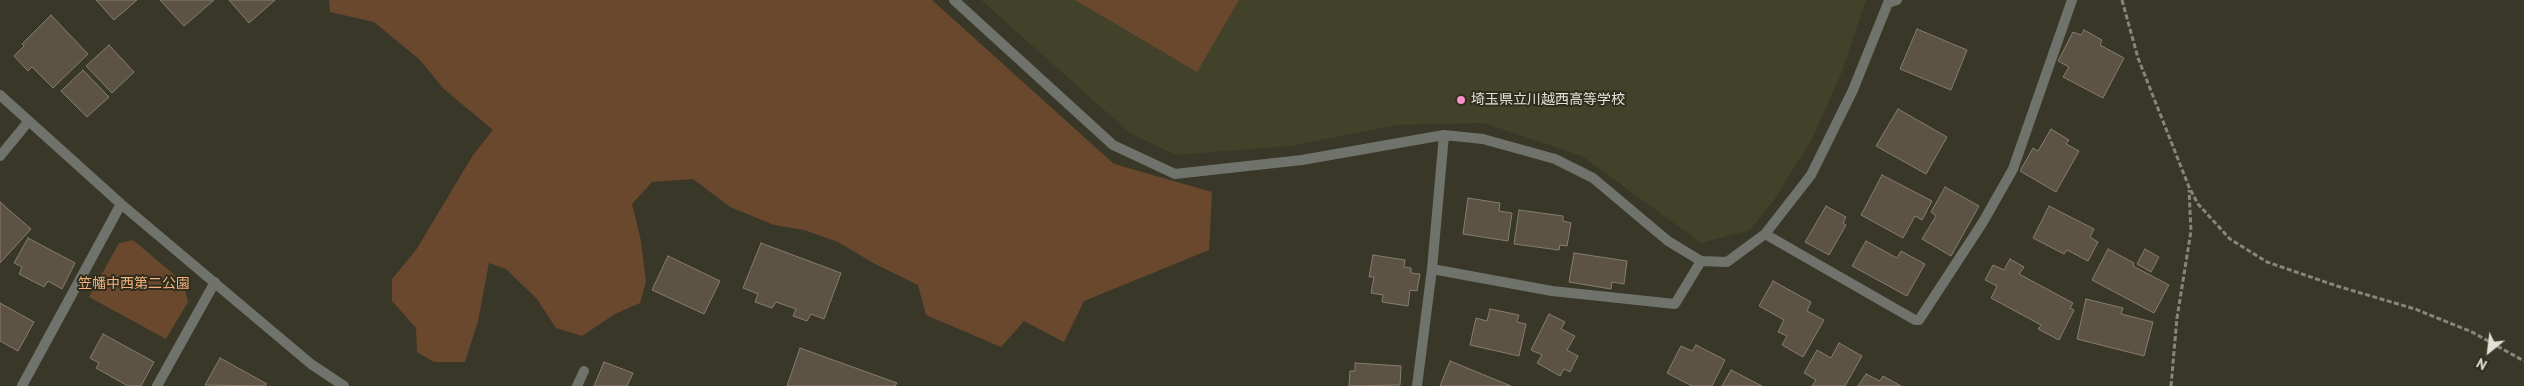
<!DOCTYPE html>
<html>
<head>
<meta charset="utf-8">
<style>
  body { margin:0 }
  #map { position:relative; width:2524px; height:386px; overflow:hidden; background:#393828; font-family:"PT Sans",sans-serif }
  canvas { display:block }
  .north { position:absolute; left:2464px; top:326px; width:50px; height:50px; -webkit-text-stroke:4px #2f2e1e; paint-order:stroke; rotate:209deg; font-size:14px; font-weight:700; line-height:20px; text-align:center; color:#e2e1d7 }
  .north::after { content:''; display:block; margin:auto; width:18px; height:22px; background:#e2e1d7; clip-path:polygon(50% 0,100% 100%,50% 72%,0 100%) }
</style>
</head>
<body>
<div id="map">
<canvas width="2524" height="386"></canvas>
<div class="north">N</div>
</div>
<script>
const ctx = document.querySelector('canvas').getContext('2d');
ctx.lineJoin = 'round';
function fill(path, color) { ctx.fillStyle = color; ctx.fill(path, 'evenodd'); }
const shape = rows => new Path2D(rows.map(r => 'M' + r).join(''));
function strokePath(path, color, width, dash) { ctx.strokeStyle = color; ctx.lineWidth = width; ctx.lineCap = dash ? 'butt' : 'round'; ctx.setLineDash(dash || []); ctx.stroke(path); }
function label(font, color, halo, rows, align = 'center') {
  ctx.font = font + ' "PT Sans","Noto Sans JP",sans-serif'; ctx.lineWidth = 4; ctx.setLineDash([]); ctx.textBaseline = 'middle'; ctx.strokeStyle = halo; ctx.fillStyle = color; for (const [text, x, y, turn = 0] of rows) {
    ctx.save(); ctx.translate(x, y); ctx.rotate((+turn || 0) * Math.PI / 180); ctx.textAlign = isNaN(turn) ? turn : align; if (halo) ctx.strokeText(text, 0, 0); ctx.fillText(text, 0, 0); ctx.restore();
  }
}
fill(shape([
  [981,0,1866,0,1841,74,1812,139,1774,200,1750,230,1701,243,1582,156,1484,123,1397,125,1290,146,1176,155,1130,133]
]), '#424129');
fill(shape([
  [329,0,932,0,1114,164,1212,192,1209,250,1084,301,1064,342,1024,321,1001,347,926,315,918,285,875,264,838,242,804,230,774,225,730,207,693,179,652,182,632,204,641,241,646,282,640,303,615,314,582,336,556,328,537,299,506,269,489,263,478,321,465,362,434,362,417,352,416,328,392,301,392,279,416,250,473,155,493,130,444,89,420,60,374,22,330,12],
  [1075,0,1239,0,1197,72],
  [133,240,183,282,188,302,166,339,89,297,119,243]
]), '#69482e');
const building = shape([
  [96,0,137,0,114,20,96,0],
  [160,0,214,0,184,26,160,0],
  [229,0,275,0,249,23,229,0],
  [51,15,88,54,53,88,32,67,28,71,14,56,24,46,22,44,51,15],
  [1917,29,1967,50,1951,90,1900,69,1917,29],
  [2084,30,2102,40,2100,45,2124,58,2103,98,2063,77,2069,67,2058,61,2073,32,2081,35,2084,30],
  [109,45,134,72,112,93,86,66,109,45],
  [83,70,109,97,87,117,61,91,83,70],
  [1898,109,1947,137,1926,174,1876,146,1898,109],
  [2051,129,2069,140,2066,144,2079,151,2056,192,2020,171,2033,148,2038,151,2051,129],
  [1882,175,1932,201,1922,220,1915,216,1903,238,1861,215,1882,175],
  [1945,187,1979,206,1951,256,1922,239,1936,216,1931,212,1945,187],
  [1468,198,1500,203,1499,211,1512,213,1508,241,1463,234,1468,198],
  [0,202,31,229,0,263,0,202],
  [1826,206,1846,217,1843,223,1846,225,1829,255,1805,242,1826,206],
  [2049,206,2094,229,2090,237,2098,242,2088,261,2067,250,2064,254,2033,238,2049,206],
  [1519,210,1563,216,1563,221,1571,223,1567,246,1560,245,1559,250,1514,244,1519,210],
  [28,238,75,263,62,289,48,281,44,287,19,274,22,267,14,263,28,238],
  [1866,241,1897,258,1901,251,1925,264,1907,296,1852,266,1866,241],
  [761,243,841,273,824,319,811,314,807,321,793,316,796,309,776,302,772,308,755,302,758,294,743,288,761,243],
  [2108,249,2134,263,2133,266,2169,285,2154,313,2092,280,2108,249],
  [2145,249,2159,257,2151,272,2137,264,2145,249],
  [1574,253,1627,261,1624,284,1612,282,1611,289,1569,282,1574,253],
  [1373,255,1405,260,1404,267,1411,268,1411,273,1420,274,1417,291,1410,290,1408,306,1382,302,1383,295,1371,293,1374,277,1369,277,1373,255],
  [668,256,720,281,704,314,652,290,668,256],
  [2010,259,2024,267,2019,274,2073,303,2070,308,2074,310,2059,340,2038,329,2041,325,1991,298,1997,286,1985,280,1993,265,2004,270,2010,259],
  [1773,281,1811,302,1807,311,1824,320,1803,357,1782,345,1787,336,1778,332,1784,320,1759,306,1773,281],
  [2086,299,2123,308,2121,314,2153,322,2144,356,2077,339,2086,299],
  [0,303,34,322,18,351,0,341,0,303],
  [1490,309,1519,315,1517,322,1526,324,1519,356,1470,345,1476,318,1487,321,1490,309],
  [1549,314,1565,322,1561,329,1575,336,1567,350,1578,356,1570,372,1564,369,1560,376,1537,363,1542,355,1531,350,1549,314],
  [103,334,154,362,141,386,128,386,96,368,99,363,90,358,103,334],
  [1839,343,1862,356,1845,386,1812,386,1816,380,1804,373,1817,350,1831,358,1839,343],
  [1696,345,1725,360,1712,386,1692,386,1667,373,1681,346,1692,351,1696,345],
  [800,348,897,383,895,386,787,386,800,348],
  [220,358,267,384,265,386,205,385,220,358],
  [1450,361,1511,386,1440,386,1450,361],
  [604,362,633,373,627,386,594,386,604,362],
  [1355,363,1401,366,1400,385,1349,386,1350,371,1355,371,1355,363],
  [1731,370,1762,386,1722,386,1731,370],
  [1866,374,1880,381,1883,376,1901,386,1858,386,1866,374]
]);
fill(building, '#5c5344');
strokePath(building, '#877d6c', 1);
strokePath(shape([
  [2122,0,2138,58,2189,187,2198,204,2230,239,2267,262,2337,286,2415,309,2472,332,2524,361],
  [2171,386,2177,318,2191,231,2189,190]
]), '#878678', 3, [5, 2.5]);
strokePath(shape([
  [0,156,28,122],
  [577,386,584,371]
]), '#6f736b', 10);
strokePath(shape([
  [954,0,1113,145,1175,174,1302,160,1444,135,1483,139,1555,159,1593,178,1668,241,1701,261],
  [0,95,121,204,311,364,344,386],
  [1765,234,1915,320,1919,320,1983,222,2013,169,2072,0],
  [1432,269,1444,135],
  [22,386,121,204],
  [157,386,215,282],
  [1417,386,1432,269,1552,291,1675,304,1701,261,1727,262,1765,234,1811,175,1853,90,1888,3,1897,0]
]), '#6f736b', 10);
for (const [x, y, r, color] of [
  [1461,100,5,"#f98fc8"]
]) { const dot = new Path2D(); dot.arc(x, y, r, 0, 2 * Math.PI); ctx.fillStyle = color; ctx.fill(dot); strokePath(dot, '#2f2e1e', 2); }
label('14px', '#e2e1d7', '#2f2e1e', [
  ["埼玉県立川越西高等学校",1471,100]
], 'left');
label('14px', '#f4b07d', '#2f2e1e', [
  ["笠幡中西第二公園",134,284]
]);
</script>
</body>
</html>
